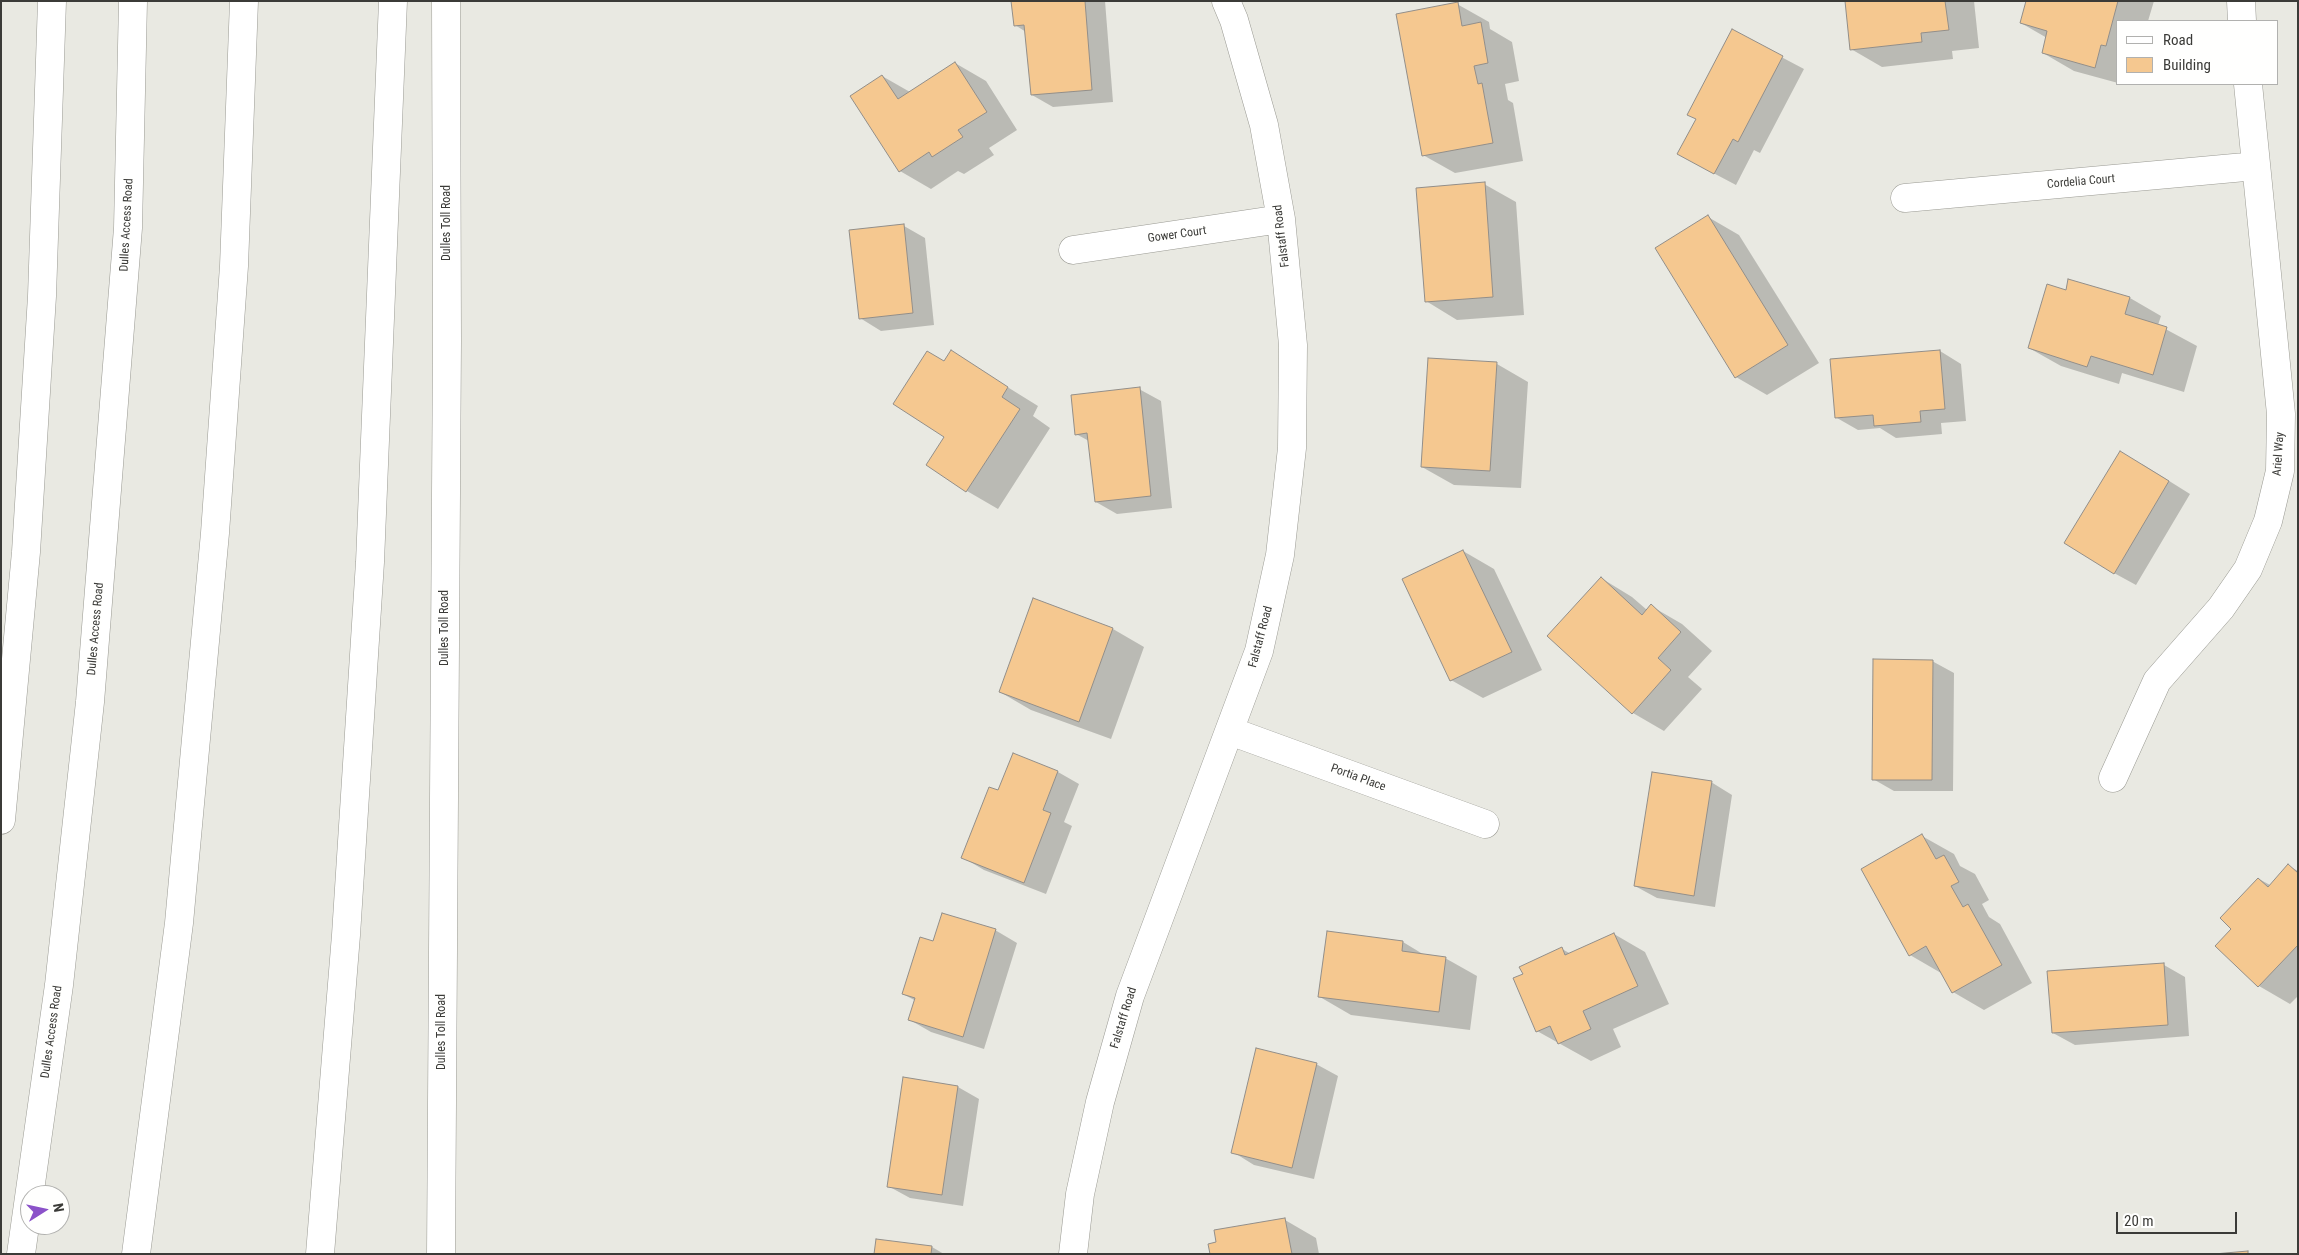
<!DOCTYPE html>
<html>
<head>
<meta charset="utf-8">
<style>
  body { margin:0 }
  #map { position:relative; width:2299px; height:1255px; overflow:hidden; background:#e9e9e2; font-family:"Roboto Condensed",sans-serif }
  canvas { display:block }
  .frame { position:absolute; inset:0; border:2px solid #3b3b38; pointer-events:none }
  .legend { position:absolute; left:2116px; top:20px; width:162px; height:65px; box-sizing:border-box; background:#fffffe; border:1px solid #b1b1af; margin:0; padding:6px 9px; list-style:none; font-size:15px; color:#3b3b38 }
  .legend li { display:flex; align-items:center; gap:10px; height:25px }
  .legend b { width:25px; border:1px solid #b1b1af }
  .north { position:absolute; left:20px; top:1185px; width:50px; height:50px; box-sizing:border-box; background:#fffffe; border:1px solid #b1b1af; border-radius:50%; rotate:80deg; font-size:14px; font-weight:700; line-height:20px; text-align:center; color:#3b3b38 }
  .north::after { content:''; display:block; margin:auto; width:18px; height:22px; background:#8b52c9; clip-path:polygon(50% 0,100% 100%,50% 72%,0 100%) }
  .scale { position:absolute; left:2116px; top:1212px; width:121px; height:22px; box-sizing:border-box; border:2px solid #3b3b38; border-top:0; padding-left:6px; font-size:15px; line-height:18px; white-space:nowrap; color:#3b3b38; -webkit-text-stroke:4px #fffffe; paint-order:stroke }
</style>
</head>
<body>
<div id="map">
<canvas width="2299" height="1255"></canvas>
<div class="frame"></div>
<ul class="legend">
<li><b style="height:6px;background:#fff"></b>Road</li>
<li><b style="height:14px;background:#f5c890"></b>Building</li>
</ul>
<div class="north">N</div>
<div class="scale">20 m</div>
</div>
<script>
const ctx = document.querySelector('canvas').getContext('2d');
ctx.lineJoin = 'round';
function fill(path, color) { ctx.fillStyle = color; ctx.fill(path, 'evenodd'); }
const shape = rows => new Path2D(rows.map(r => 'M' + r).join(''));
function strokePath(path, color, width, dash) { ctx.strokeStyle = color; ctx.lineWidth = width; ctx.lineCap = dash ? 'butt' : 'round'; ctx.setLineDash(dash || []); ctx.stroke(path); }
function label(font, color, halo, rows, align = 'center') {
  ctx.font = font + ' "Roboto Condensed",sans-serif'; ctx.lineWidth = 4.5; ctx.setLineDash([]); ctx.textBaseline = 'middle'; ctx.strokeStyle = halo; ctx.fillStyle = color; for (const [text, x, y, turn = 0] of rows) {
    ctx.save(); ctx.translate(x, y); ctx.rotate((+turn || 0) * Math.PI / 180); ctx.textAlign = isNaN(turn) ? turn : align; if (halo) ctx.strokeText(text, 0, 0); ctx.fillText(text, 0, 0); ctx.restore();
  }
}
fill(shape([
  [1012,1,1105,1,1113,102,1053,107,1032,95,1026,32,1015,25],
  [1846,1,1974,1,1979,48,1952,51,1953,59,1882,67,1851,49],
  [2027,1,2154,1,2148,21,2118,21,2118,83,2074,71,2043,53,2047,38,2021,23],
  [1457,4,1489,22,1490,29,1512,42,1519,81,1505,84,1508,100,1513,103,1523,161,1455,173,1423,155],
  [1732,31,1804,69,1760,153,1754,150,1736,185,1700,166,1697,119],
  [955,63,986,81,1017,130,989,148,994,155,964,174,958,171,931,189,900,171,882,76,910,92],
  [1484,184,1516,202,1524,315,1457,320,1426,301],
  [1708,217,1739,235,1819,363,1767,395,1736,377],
  [904,226,925,238,934,325,881,331,860,318],
  [2067,291,2130,298,2161,316,2158,325,2197,346,2184,392,2122,373,2119,384,2061,366,2029,348],
  [1940,351,1961,364,1966,421,1941,423,1942,434,1896,438,1880,428,1858,430,1837,418],
  [951,352,1038,406,1033,416,1050,428,998,509,967,491,946,436],
  [1497,364,1528,382,1521,488,1454,485,1422,467],
  [1139,389,1161,401,1172,508,1117,514,1096,502,1089,441,1076,434],
  [2142,464,2190,494,2136,585,2114,573],
  [1463,551,1494,569,1542,670,1483,698,1451,680],
  [1601,578,1632,597,1647,610,1651,606,1682,624,1712,651,1688,677,1702,689,1664,731,1633,713],
  [1033,599,1113,629,1144,647,1111,739,1031,710,1000,692],
  [1932,661,1954,673,1953,791,1894,791,1873,779],
  [1013,754,1058,772,1079,784,1064,822,1072,826,1046,894,984,870,962,857,999,792],
  [1711,782,1732,795,1715,907,1657,898,1635,886],
  [1922,836,1954,854,1960,866,1975,874,1989,900,1982,904,1989,917,2000,924,2032,983,1984,1010,1953,992,1941,973,1910,955],
  [2289,866,2298,871,2298,996,2290,1004,2259,986,2233,929,2259,879,2270,885],
  [995,930,1017,943,984,1049,931,1032,910,1020,916,1001,903,994,934,943],
  [1614,934,1645,952,1669,1004,1613,1029,1621,1047,1591,1061,1537,1031,1524,975,1562,949,1571,954],
  [1403,942,1426,956,1445,958,1477,976,1470,1030,1351,1015,1320,997],
  [2164,965,2185,977,2189,1036,2075,1045,2053,1033],
  [1316,1064,1338,1076,1314,1179,1254,1165,1233,1152],
  [904,1079,958,1087,979,1099,963,1206,910,1198,888,1186],
  [1285,1220,1316,1238,1319,1254,1211,1254],
  [877,1240,932,1247,944,1254,875,1254]
]), '#0003');
const building = shape([
  [1011,1,1085,1,1092,90,1031,95,1024,25,1014,26,1011,1],
  [1845,1,1945,1,1949,30,1921,33,1922,42,1850,50,1845,1],
  [2026,1,2118,1,2106,46,2101,45,2095,68,2042,53,2047,31,2020,23,2026,1],
  [1458,2,1462,26,1481,22,1488,63,1474,66,1478,84,1482,83,1493,143,1422,156,1396,14,1458,2],
  [1732,29,1783,56,1738,142,1733,139,1714,174,1677,154,1696,119,1687,115,1732,29],
  [955,62,987,112,958,130,963,137,932,157,929,152,899,172,850,96,882,75,898,99,955,62],
  [1485,182,1493,297,1425,302,1416,188,1485,182],
  [1708,215,1788,345,1735,378,1655,248,1708,215],
  [904,224,913,313,859,319,849,230,904,224],
  [2068,279,2130,297,2125,314,2167,327,2153,375,2091,356,2087,367,2028,348,2047,284,2066,290,2068,279],
  [951,350,1008,387,1002,397,1020,409,966,492,926,465,944,437,893,404,927,351,944,361,951,350],
  [1940,350,1945,409,1920,411,1921,422,1874,426,1873,415,1835,418,1830,359,1940,350],
  [1428,358,1497,362,1490,471,1421,467,1428,358],
  [1140,387,1151,496,1095,502,1087,433,1075,435,1071,395,1140,387],
  [2120,451,2169,481,2114,574,2064,543,2120,451],
  [1463,550,1512,652,1450,681,1402,579,1463,550],
  [1601,577,1642,615,1651,604,1681,632,1658,658,1671,670,1632,714,1547,636,1601,577],
  [1033,598,1113,628,1079,722,999,692,1033,598],
  [1873,659,1933,660,1932,780,1872,780,1873,659],
  [1013,753,1058,771,1043,810,1051,813,1024,883,961,858,989,787,998,790,1013,753],
  [1652,772,1712,781,1694,896,1634,886,1652,772],
  [1922,834,1936,859,1944,855,1959,882,1951,886,1963,907,1968,904,2002,965,1952,993,1926,946,1909,956,1861,869,1922,834],
  [2288,864,2298,873,2298,945,2258,987,2215,946,2231,929,2220,918,2258,878,2268,887,2288,864],
  [942,913,996,929,963,1037,908,1020,915,998,902,994,920,937,933,941,942,913],
  [1327,931,1403,941,1402,951,1446,957,1439,1012,1318,997,1327,931],
  [1614,933,1638,986,1583,1011,1591,1029,1558,1044,1550,1026,1536,1032,1513,978,1523,974,1519,967,1562,947,1565,955,1614,933],
  [2164,963,2168,1025,2052,1033,2047,971,2164,963],
  [1256,1048,1317,1063,1292,1168,1231,1153,1256,1048],
  [903,1077,958,1086,942,1195,887,1187,903,1077],
  [1285,1218,1292,1254,1210,1254,1208,1244,1216,1242,1214,1230,1285,1218],
  [876,1239,932,1246,931,1254,874,1254,876,1239],
  [2248,1251,2248,1254,2214,1254,2248,1251]
]);
fill(building, '#f5c890');
strokePath(building, '#928e89', 1);
const minor = shape([
  [2241,1,2242,21],
  [1905,198,2256,166],
  [1073,250,1281,219],
  [1230,731,1485,824],
  [2113,778,2157,681,2221,608,2248,569,2268,521,2280,471,2281,414,2248,84],
  [1073,1254,1080,1194,1100,1102,1130,996,1259,651,1280,555,1292,448,1293,345,1281,219,1264,125,1234,20,1226,1]
]);
const motorway = shape([
  [1,820,26,552,42,296,52,1],
  [21,1254,59,985,90,702,128,228,133,1],
  [136,1254,179,923,215,533,234,266,244,1],
  [320,1254,346,935,370,562,393,1],
  [441,1254,447,341,446,1]
]);
strokePath(minor, '#9a9a93', 29);
strokePath(motorway, '#9a9a93', 29);
strokePath(minor, '#fff', 28);
strokePath(motorway, '#fff', 28);
label('12px', '#3b3b38', '#fffffe', [
  ["Cordelia Court",2081,182,-5],
  ["Dulles Toll Road",447,223,-90],
  ["Dulles Access Road",127,225,-87],
  ["Gower Court",1177,235,-8],
  ["Falstaff Road",1282,236,-97],
  ["Ariel Way",2279,454,-86],
  ["Dulles Toll Road",445,628,-90],
  ["Dulles Access Road",96,629,-85],
  ["Falstaff Road",1261,637,-75],
  ["Portia Place",1358,778,20],
  ["Falstaff Road",1124,1018,-73],
  ["Dulles Access Road",52,1032,-82],
  ["Dulles Toll Road",442,1032,-90]
]);
</script>
</body>
</html>
